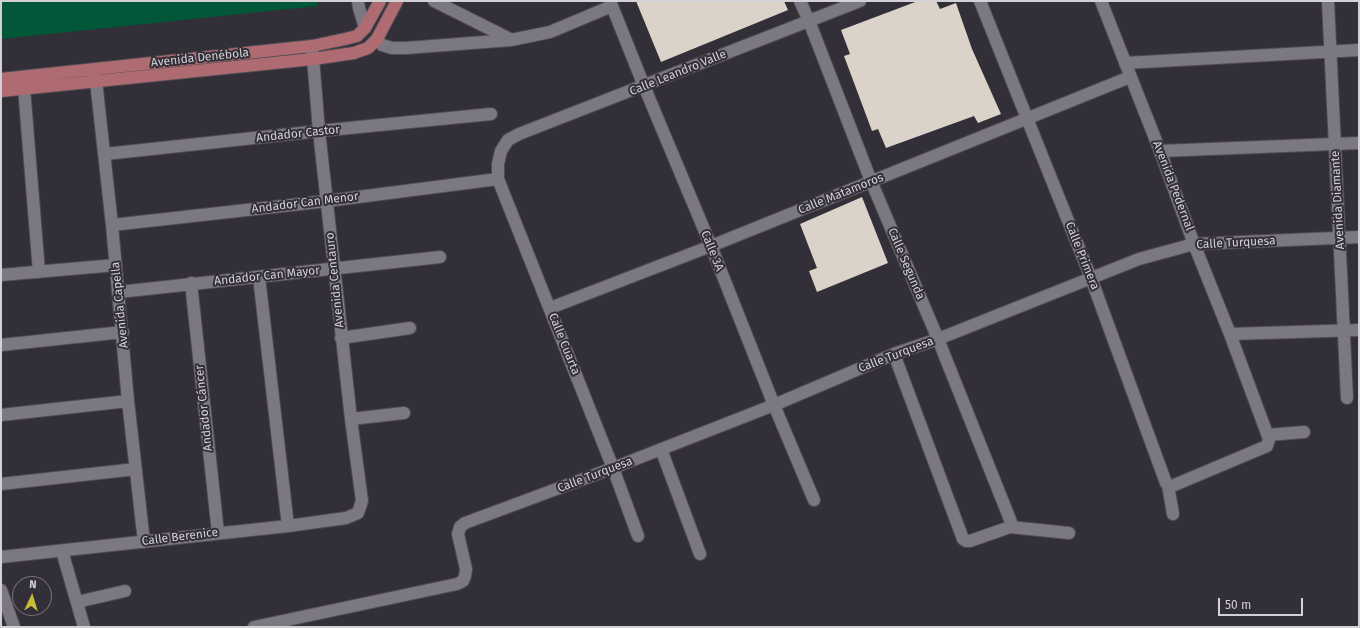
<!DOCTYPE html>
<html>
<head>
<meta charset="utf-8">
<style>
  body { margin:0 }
  #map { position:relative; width:1360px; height:628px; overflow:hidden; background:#332f38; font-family:"Fira Sans",sans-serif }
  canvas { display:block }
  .frame { position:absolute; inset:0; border:2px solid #d3d0d6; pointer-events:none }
  .north { position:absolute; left:12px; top:576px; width:40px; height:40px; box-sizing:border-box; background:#332f38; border:1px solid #736f77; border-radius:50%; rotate:4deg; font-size:11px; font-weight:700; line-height:16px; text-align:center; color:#d3d0d6 }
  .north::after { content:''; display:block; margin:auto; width:14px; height:18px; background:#c9ba3a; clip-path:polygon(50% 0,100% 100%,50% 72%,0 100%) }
  .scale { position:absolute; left:1218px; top:598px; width:85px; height:18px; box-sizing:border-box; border:2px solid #d3d0d6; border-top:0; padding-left:5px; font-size:12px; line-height:14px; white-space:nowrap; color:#d3d0d6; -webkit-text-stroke:3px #332f38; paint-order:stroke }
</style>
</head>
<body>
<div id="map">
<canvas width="1360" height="628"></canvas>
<div class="frame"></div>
<div class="north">N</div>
<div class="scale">50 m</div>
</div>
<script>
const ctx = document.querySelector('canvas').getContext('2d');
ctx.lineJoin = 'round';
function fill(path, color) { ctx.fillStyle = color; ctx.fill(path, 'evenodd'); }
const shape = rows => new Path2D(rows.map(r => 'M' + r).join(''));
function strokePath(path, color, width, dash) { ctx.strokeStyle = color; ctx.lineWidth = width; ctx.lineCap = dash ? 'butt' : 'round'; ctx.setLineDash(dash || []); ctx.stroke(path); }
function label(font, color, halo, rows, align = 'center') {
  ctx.font = font + ' "Fira Sans",sans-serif'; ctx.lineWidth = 4; ctx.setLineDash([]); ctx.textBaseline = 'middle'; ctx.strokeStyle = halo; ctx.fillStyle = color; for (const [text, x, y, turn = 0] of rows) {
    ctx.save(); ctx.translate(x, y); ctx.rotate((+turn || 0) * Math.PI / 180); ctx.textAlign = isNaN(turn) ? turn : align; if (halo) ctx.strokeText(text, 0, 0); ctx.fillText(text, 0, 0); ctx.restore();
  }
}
fill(shape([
  [1,1,318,1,318,6,1,39]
]), '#015737');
fill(shape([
  [636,1,784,1,788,10,661,62],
  [918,1,936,1,940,9,956,3,972,49,1001,114,978,123,974,116,886,148,878,129,872,131,844,56,850,54,841,30],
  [862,197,888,263,817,292,809,271,817,268,800,224]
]), '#dbd2c9');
const minor = shape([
  [358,1,359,8,365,28],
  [434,1,510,39],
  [610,1,644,86,711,246,774,405,814,500],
  [800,1,809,21,871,181,938,339,1011,522,1010,527],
  [980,1,1091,278,1166,483,1168,485,1173,514],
  [1101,1,1160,151,1194,244,1230,334,1269,439,1267,446,1172,486,1168,485],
  [1328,1,1347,398],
  [377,39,382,45,392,48,406,48,511,40,550,32,612,6],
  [1125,63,1359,50],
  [95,72,112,225,128,401,144,542],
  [24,88,39,272],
  [1160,151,1359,143],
  [105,154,319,131,491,114],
  [112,225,327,201,498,179],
  [1,275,116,265],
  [259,277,288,526],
  [191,283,218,533],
  [119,292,440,257],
  [550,308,711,246,1130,77],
  [1230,334,1359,330],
  [341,338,410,328],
  [1,345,123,332],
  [894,354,963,539,966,541,970,541,1010,527],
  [1,415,128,401],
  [351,419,404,413],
  [1268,435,1304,432],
  [661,449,700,554],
  [1,484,136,469],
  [1010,527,1069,533],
  [638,536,613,468,498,179,498,164,501,151,508,140,519,134,860,1],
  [62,551,84,627],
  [1,557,288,526,346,518,358,513,362,501,351,419,319,131,312,46],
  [1,590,14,627],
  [77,602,125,591],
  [254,627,457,584,463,581,465,576,466,569,458,534,460,527,465,523,613,468,774,405,894,354,938,339,1139,259,1194,244,1359,237]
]);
const major = shape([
  [1,79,312,46,345,39,357,36,365,28,380,1],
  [1,91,313,59,354,53,368,48,377,39,397,1]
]);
strokePath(minor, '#4f4b52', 14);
strokePath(major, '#4f4b52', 14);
strokePath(minor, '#7c7882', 12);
strokePath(major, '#ae6b72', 12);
label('12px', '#d3d0d6', '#332f38', [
  ["Avenida Denébola",200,58,-6],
  ["Calle Leandro Valle",678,73,-22],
  ["Andador Castor",298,134,-6],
  ["Avenida Pedernal",1173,186,69],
  ["Calle Matamoros",841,194,-22],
  ["Avenida Diamante",1338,200,-93],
  ["Andador Can Menor",305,203,-7],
  ["Calle Turquesa",1236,243,-3],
  ["Calle 3A",712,251,68],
  ["Calle Primera",1082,256,68],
  ["Calle Segunda",906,264,67],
  ["Andador Can Mayor",267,276,-6],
  ["Avenida Centauro",335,280,-96],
  ["Avenida Capella",120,305,-96],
  ["Calle Cuarta",564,344,68],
  ["Calle Turquesa",896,355,-21],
  ["Andador Cáncer",204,408,-96],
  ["Calle Turquesa",595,475,-21],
  ["Calle Berenice",180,537,-7]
]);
</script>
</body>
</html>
